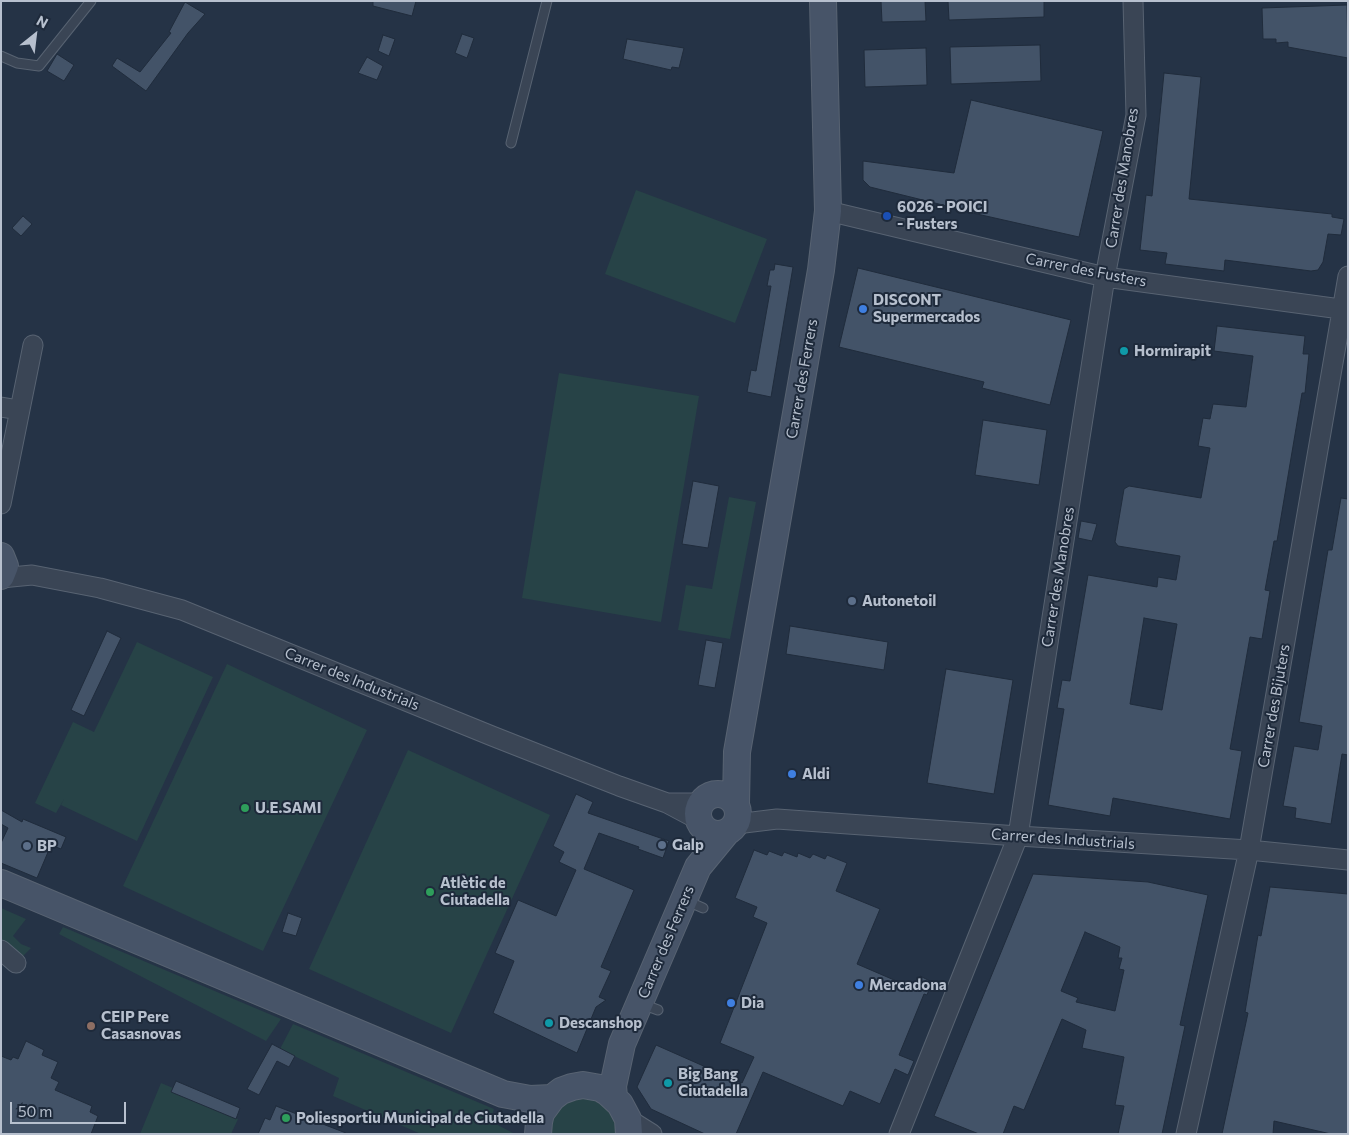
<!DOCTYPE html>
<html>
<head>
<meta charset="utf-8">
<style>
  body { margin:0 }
  #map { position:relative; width:1349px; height:1135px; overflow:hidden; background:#253346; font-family:Commissioner,sans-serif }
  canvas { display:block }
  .frame { position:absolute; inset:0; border:2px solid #b7c0ce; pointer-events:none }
  .north { position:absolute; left:10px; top:10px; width:50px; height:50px; -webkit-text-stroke:4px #1e2a3b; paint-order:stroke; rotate:29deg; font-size:14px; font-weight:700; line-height:20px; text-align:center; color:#b7c0ce }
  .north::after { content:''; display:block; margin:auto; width:18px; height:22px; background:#b7c0ce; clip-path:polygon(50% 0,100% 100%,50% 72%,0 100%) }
  .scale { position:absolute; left:10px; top:1102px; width:116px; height:22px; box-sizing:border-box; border:2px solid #b7c0ce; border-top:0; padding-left:6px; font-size:15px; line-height:18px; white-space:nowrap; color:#b7c0ce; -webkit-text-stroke:4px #1e2a3b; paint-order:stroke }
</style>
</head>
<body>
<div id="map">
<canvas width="1349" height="1135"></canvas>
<div class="frame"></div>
<div class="north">N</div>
<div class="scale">50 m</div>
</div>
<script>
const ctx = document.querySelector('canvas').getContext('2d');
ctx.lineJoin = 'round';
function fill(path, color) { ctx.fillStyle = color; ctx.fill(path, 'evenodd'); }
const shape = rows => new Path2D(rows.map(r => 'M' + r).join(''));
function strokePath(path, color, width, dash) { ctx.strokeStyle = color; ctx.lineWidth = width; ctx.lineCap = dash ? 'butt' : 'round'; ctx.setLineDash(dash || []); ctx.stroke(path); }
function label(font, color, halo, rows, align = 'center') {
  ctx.font = font + ' Commissioner,sans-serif'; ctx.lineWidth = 4; ctx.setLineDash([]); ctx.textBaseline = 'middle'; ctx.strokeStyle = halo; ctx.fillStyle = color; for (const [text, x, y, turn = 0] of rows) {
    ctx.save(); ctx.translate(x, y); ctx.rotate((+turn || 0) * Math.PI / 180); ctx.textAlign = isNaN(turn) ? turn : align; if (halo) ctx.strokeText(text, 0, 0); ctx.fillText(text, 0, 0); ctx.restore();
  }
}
fill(shape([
  [636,190,767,239,735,323,605,274],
  [559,373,699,396,661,622,522,598],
  [729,497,756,502,730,639,678,630,686,585,712,589],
  [137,642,213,677,137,841,61,805,64,799,56,813,35,803,73,722,94,732],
  [227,664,367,730,263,951,123,886],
  [408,750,550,815,451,1033,309,969],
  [1,908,26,919,13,936,21,944,31,948,20,959,1,943],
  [63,927,281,1019,266,1041,59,934],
  [293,1024,494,1109,490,1121,515,1134,421,1134,333,1096,339,1078,280,1049],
  [161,1083,173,1088,172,1091,238,1119,231,1134,140,1134],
  [583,1094,605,1102,617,1122,617,1134,548,1134,553,1110]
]), '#274347');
const building = shape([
  [373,1,416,1,412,16,373,6,373,1],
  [881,1,925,1,926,21,882,22,881,1],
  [948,1,1044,1,1044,17,949,20,948,1],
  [185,2,205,14,188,33,146,91,112,66,117,58,140,72,171,33,169,32,185,2],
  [1347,5,1348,58,1288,47,1288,42,1276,43,1276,39,1263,39,1262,8,1347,5],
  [462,34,474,38,467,58,455,53,462,34],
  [383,35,395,39,389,56,378,51,383,35],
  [627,39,684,48,679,68,672,67,671,70,623,59,627,39],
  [1040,45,1041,81,951,84,950,47,1040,45],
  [926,48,927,85,865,87,864,50,926,48],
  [57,54,74,65,64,81,47,71,57,54],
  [367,57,383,66,377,80,358,73,367,57],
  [1164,73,1201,77,1189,199,1332,214,1332,217,1344,219,1341,235,1328,234,1323,262,1318,270,1311,271,1225,260,1224,271,1165,264,1167,253,1140,250,1146,195,1152,196,1164,73],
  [971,100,1103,131,1079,237,946,207,947,206,870,187,863,180,863,161,954,173,971,100],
  [23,216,32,224,21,236,12,228,23,216],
  [775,264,793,267,771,397,747,392,751,370,756,371,771,286,767,286,770,270,774,270,775,264],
  [858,268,1071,320,1050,405,982,388,984,382,839,347,858,268],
  [1217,326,1305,336,1303,354,1309,354,1305,393,1302,393,1277,541,1274,541,1265,590,1270,591,1262,639,1250,637,1230,749,1242,751,1230,819,1113,798,1110,816,1048,805,1064,709,1057,708,1062,680,1070,681,1088,575,1157,587,1158,577,1176,580,1180,556,1118,546,1115,542,1124,489,1129,486,1201,498,1210,448,1198,446,1203,418,1210,419,1213,404,1246,407,1253,356,1214,351,1217,326],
  [1144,618,1177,624,1162,710,1130,704,1144,618],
  [983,420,1047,430,1039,485,975,475,983,420],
  [693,481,719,486,708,548,682,544,693,481],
  [1341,498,1348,499,1348,755,1342,754,1331,824,1295,818,1296,808,1283,806,1294,746,1318,750,1322,726,1299,722,1328,550,1332,550,1341,498],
  [1081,521,1097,524,1092,541,1078,538,1081,521],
  [790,626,888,642,884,670,786,654,790,626],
  [107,631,121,638,84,716,71,710,107,631],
  [706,640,723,643,715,688,698,685,706,640],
  [946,669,1013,680,994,794,927,783,946,669],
  [576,794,593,802,588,813,669,841,663,858,638,849,639,847,599,833,584,869,634,890,601,967,611,971,599,997,606,1000,596,1007,577,1053,493,1013,514,961,495,953,518,900,556,916,576,870,559,862,564,852,553,846,576,794],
  [1,810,22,822,23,819,66,837,61,849,51,845,37,878,1,863,1,843,8,828,1,824,1,810],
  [754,850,767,855,769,851,782,856,784,852,797,857,798,853,810,858,813,854,825,859,827,855,847,863,836,891,880,909,857,964,915,989,920,976,932,982,927,995,924,994,899,1055,914,1061,908,1075,895,1069,880,1104,850,1091,843,1106,763,1072,736,1134,705,1134,651,1109,637,1087,656,1045,742,1083,754,1057,720,1043,767,923,753,917,757,907,735,898,754,850],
  [1033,874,1148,882,1208,895,1180,1025,1185,1026,1162,1134,1118,1134,1124,1106,1115,1105,1124,1057,1082,1048,1086,1030,1062,1019,1024,1110,1014,1106,1003,1134,979,1134,934,1116,1033,874],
  [1085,932,1120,947,1118,958,1122,958,1119,969,1124,970,1115,1011,1076,1002,1078,998,1061,991,1085,932],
  [1270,887,1348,894,1348,1134,1331,1134,1274,1121,1273,1134,1222,1134,1248,1013,1245,1012,1258,935,1261,936,1270,887],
  [288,913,302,918,296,936,282,932,288,913],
  [26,1041,44,1050,42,1055,58,1062,51,1078,59,1082,55,1090,92,1106,90,1112,98,1116,91,1134,1,1134,1,1056,11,1060,13,1057,18,1059,26,1041],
  [272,1044,295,1056,289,1067,277,1061,259,1095,247,1089,272,1044],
  [176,1081,240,1108,236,1119,171,1092,176,1081],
  [276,1106,346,1133,346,1134,258,1134,265,1118,270,1120,276,1106]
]);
fill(building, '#435368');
strokePath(building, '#202c3c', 1);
const lane = shape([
  [1,56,17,63,39,66,91,1],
  [511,143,547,1],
  [687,901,703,908],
  [642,1004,658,1010]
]);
const street = shape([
  [828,211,1105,277,1348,310],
  [1,407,19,410],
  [1,504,33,345],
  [1,578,32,575,100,588,182,610,492,736,619,786,667,803,699,820],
  [670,803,694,803,703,801],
  [736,824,777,819,1018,836,1249,850,1348,860],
  [1,950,16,963],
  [628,1119,652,1134],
  [899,1134,1018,836,1105,277,1136,115,1133,1],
  [1186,1134,1249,850,1348,276]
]);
const secondary = shape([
  [1,556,5,566,1,576],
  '698 814a20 20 0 1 1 40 0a20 20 0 1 1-40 0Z',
  [736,803,737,752,821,270,828,211,823,1],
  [1,883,503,1094,530,1099,552,1098],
  [614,1097,613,1086,622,1044,698,867,726,833],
  [538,1134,539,1122,541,1113,552,1098,561,1091,572,1087,583,1085,600,1088,607,1092,620,1104,628,1119,629,1134]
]);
strokePath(lane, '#586372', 11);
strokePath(street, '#586372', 21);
strokePath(secondary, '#586372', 28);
strokePath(lane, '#3a4555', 9);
strokePath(street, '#3a4555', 19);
strokePath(secondary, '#475468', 26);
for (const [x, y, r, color] of [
  [887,216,5,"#1a4fb4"],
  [863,309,5,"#3f7fe0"],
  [1124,351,5,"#0f9aa8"],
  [852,601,5,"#5c6f8a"],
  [792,774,5,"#3f7fe0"],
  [245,808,5,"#2e9e5b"],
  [662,845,5,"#5c6f8a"],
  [27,846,5,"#5c6f8a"],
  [430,892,5,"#2e9e5b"],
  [859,985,5,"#3f7fe0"],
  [731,1003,5,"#3f7fe0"],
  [549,1023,5,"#0f9aa8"],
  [91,1026,5,"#8d6e63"],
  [668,1083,5,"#0f9aa8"],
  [286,1118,5,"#2e9e5b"]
]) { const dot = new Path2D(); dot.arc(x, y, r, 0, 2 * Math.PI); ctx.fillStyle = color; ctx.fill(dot); strokePath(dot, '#1e2a3b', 2); }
label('15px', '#b7c0ce', '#1e2a3b', [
  ["Carrer des Manobres",1122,178,-81],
  ["Carrer des Fusters",1086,270,11],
  ["Carrer des Ferrers",802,379,-80],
  ["Carrer des Manobres",1058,577,-81],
  ["Carrer des Industrials",352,679,22],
  ["Carrer des Bijuters",1274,706,-80],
  ["Carrer des Industrials",1063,839,4],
  ["Carrer des Ferrers",666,942,-67]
]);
label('bold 15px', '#b7c0ce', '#1e2a3b', [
  ["6026 - POICI",897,207],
  ["- Fusters",897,224],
  ["DISCONT",873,300],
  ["Supermercados",873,317],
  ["Hormirapit",1134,351],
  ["Autonetoil",862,601],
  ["Aldi",802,774],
  ["U.E.SAMI",255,808],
  ["Galp",672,845],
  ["BP",37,846],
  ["Atlètic de",440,883],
  ["Ciutadella",440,900],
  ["Mercadona",869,985],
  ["Dia",741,1003],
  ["CEIP Pere",101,1017],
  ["Casasnovas",101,1034],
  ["Descanshop",559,1023],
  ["Big Bang",678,1074],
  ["Ciutadella",678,1091],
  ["Poliesportiu Municipal de Ciutadella",296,1118]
], 'left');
</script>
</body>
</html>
